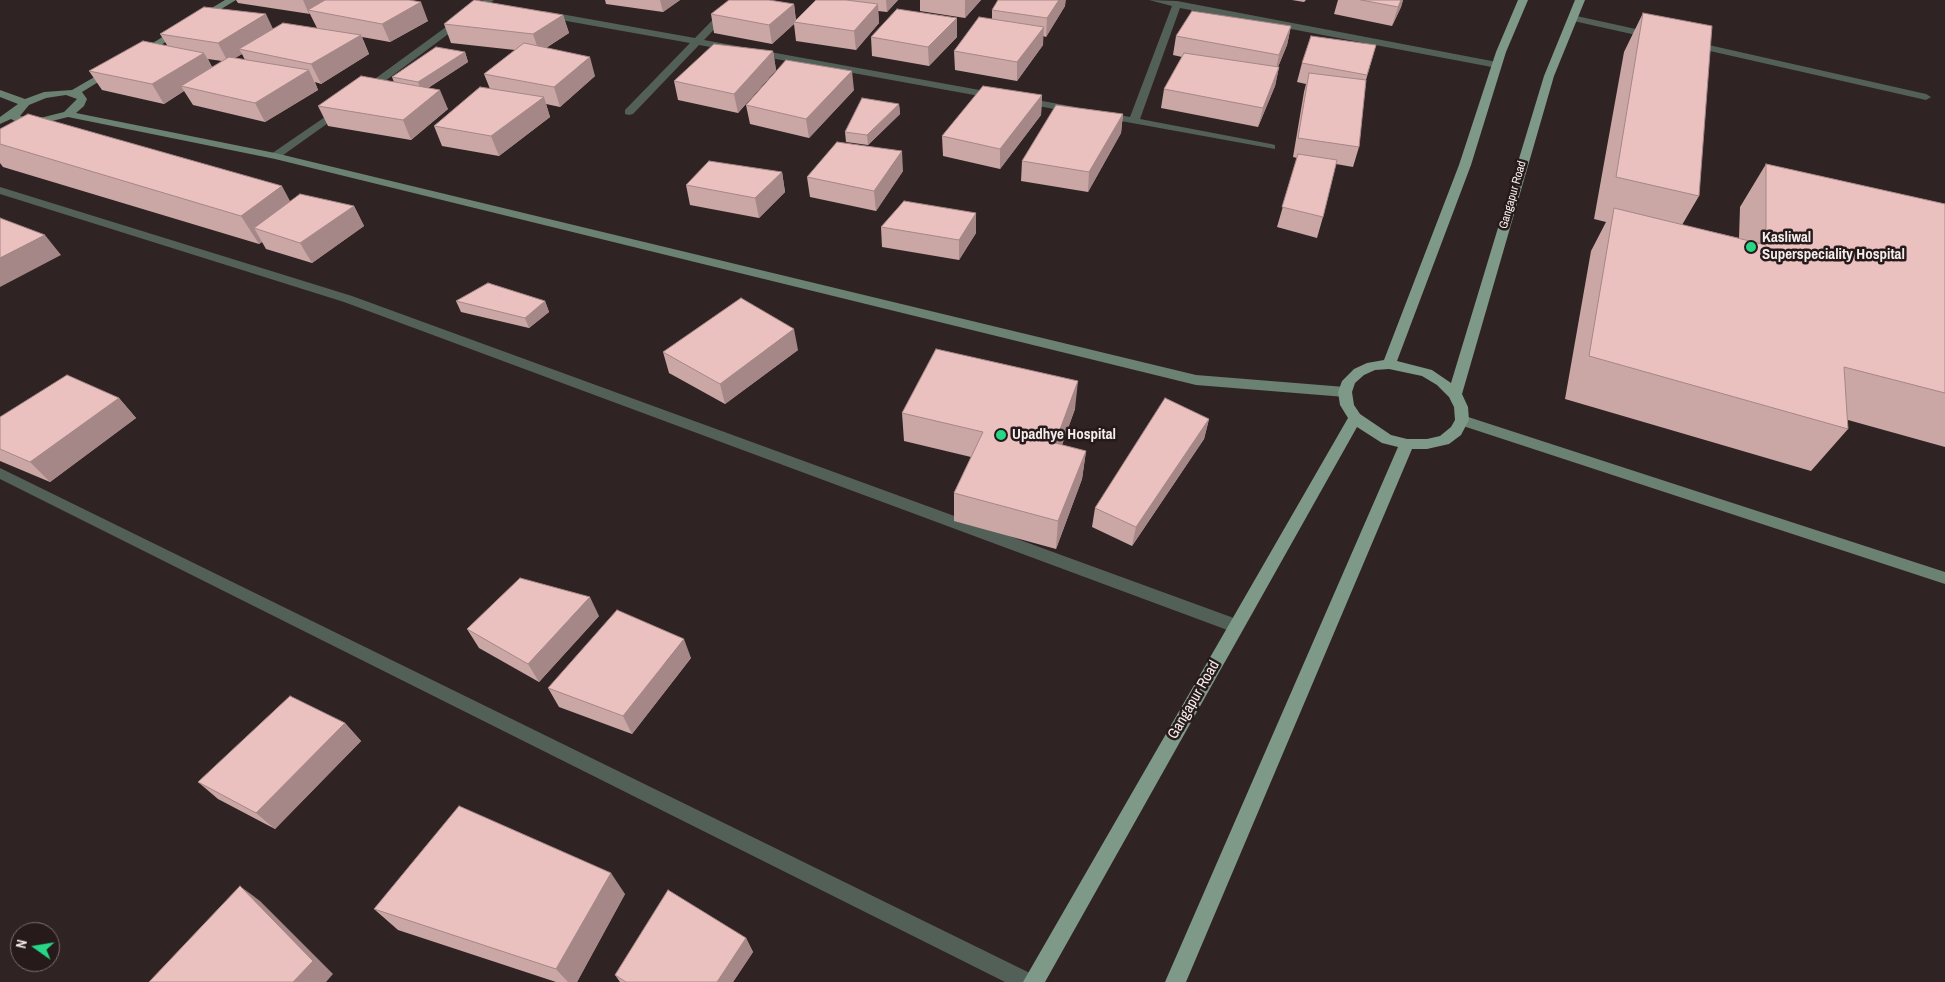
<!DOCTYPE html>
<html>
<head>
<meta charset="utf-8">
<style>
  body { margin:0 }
  #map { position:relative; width:1945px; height:982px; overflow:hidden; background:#302323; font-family:"Archivo Narrow",sans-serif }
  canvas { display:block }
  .north { position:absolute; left:10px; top:922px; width:50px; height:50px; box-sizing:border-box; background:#261a1a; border:1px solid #796e6e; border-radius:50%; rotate:283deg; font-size:14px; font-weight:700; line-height:20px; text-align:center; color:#f6eded }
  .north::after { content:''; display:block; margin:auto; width:18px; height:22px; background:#26d886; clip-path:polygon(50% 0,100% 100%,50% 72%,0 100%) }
</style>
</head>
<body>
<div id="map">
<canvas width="1945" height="982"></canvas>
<div class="north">N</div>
</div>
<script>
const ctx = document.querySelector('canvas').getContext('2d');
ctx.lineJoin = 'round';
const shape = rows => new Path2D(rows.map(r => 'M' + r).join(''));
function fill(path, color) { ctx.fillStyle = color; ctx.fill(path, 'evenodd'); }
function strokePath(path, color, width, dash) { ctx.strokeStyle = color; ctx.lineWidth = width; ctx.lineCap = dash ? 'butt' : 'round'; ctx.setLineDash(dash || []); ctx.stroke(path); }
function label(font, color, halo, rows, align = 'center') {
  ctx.font = font + ' "Archivo Narrow",sans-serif'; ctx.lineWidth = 5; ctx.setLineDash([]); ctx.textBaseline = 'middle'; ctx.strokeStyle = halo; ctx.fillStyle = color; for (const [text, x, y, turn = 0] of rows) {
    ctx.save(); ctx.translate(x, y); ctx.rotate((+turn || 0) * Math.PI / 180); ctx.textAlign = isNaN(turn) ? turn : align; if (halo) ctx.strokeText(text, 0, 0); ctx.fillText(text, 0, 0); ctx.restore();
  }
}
fill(shape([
  [483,0,494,0,369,93,361,93,361,89,483,0],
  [732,0,742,0,704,40,996,93,1001,96,996,99,699,45,633,114,629,115,625,114,625,110,690,43,544,17,539,14,544,11,695,38,732,0],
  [1149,0,1177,1,1497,62,1502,65,1497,68,1180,8,1140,119,1271,144,1275,145,1275,149,1099,117,1098,115,1103,112,1130,117,1172,6,1149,0],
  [1572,15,1654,33,1659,36,1654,39,1569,20,1569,16,1572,15],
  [1691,41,1926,94,1931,97,1926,100,1688,46,1686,44,1691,41],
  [1021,97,1075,107,1080,110,1075,113,1017,102,1017,98,1021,97],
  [341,106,346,109,345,111,279,158,271,158,271,154,341,106],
  [0,187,352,296,1242,621,1244,626,1242,631,1236,633,1230,631,344,302,0,194,0,187],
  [0,468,1034,975,1037,982,1005,982,0,479,0,468]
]), '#536057');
fill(shape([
  [225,0,236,0,203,20,195,18,225,0],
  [177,28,185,30,143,56,135,54,177,28],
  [110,68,118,70,82,92,87,99,84,106,76,113,275,153,1196,375,1345,387,1352,392,1345,397,1196,385,275,159,68,117,36,125,19,123,11,119,0,124,0,117,18,104,0,97,0,90,25,99,44,92,72,90,110,68],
  [66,95,77,99,64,112,36,119,20,116,29,105,46,98,66,95],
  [1462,415,1945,572,1945,584,1457,424,1455,420,1462,415]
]), '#6b8172');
fill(shape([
  [1518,0,1528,0,1506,52,1471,165,1397,361,1432,370,1451,383,1544,76,1575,0,1585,0,1554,76,1462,394,1468,407,1469,420,1461,435,1449,444,1427,449,1412,449,1186,982,1165,982,1398,447,1382,443,1357,427,1045,982,1023,982,1348,418,1340,405,1338,392,1342,381,1354,369,1367,363,1384,360,1459,165,1496,52,1518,0],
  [1389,369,1422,376,1437,385,1449,397,1454,407,1455,420,1451,427,1440,436,1427,439,1407,439,1391,435,1360,414,1354,405,1352,392,1355,383,1364,375,1375,370,1389,369]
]), '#7e9987');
fill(shape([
  [236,0,409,0,428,21,390,42,362,37,369,54,321,84,315,82,318,90,265,122,193,105,184,91,164,104,102,90,89,71,167,45,160,34,273,29,317,28,310,14,238,3],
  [242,54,245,60,235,58],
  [208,59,222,61,212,67],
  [605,0,680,0,663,12,606,4],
  [816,0,898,0,887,12,878,11,879,23,856,50,796,41,794,24,772,44,714,33,711,14,794,4,796,20],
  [920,0,981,0,965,18,920,11],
  [1292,0,1306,0,1304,2],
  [1338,0,1403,0,1401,7,1392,26,1334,14],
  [1065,6,1046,37,1043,36,1043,45,1017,81,955,70,954,51,992,19,992,10],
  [1643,13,1699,196,1682,225,1739,238,1740,207,1766,164,1945,204,1945,447,1848,420,1848,429,1811,471,1565,399,1591,251,1606,222,1594,219,1624,52],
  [563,15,569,33,546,48,595,76,560,107,546,104,550,117,499,156,442,146,434,126,490,89,484,74,515,50,451,43,444,24],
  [1291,26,1287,45,1278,67,1279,67,1275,86,1258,127,1161,108,1164,89,1182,57,1173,55,1176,36],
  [871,37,957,37,929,66,872,56],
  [1376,45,1366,80,1359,147,1353,167,1336,164,1323,217,1317,238,1277,227,1297,158,1293,157,1304,92,1306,84,1297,82,1302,63],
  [773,51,776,70,738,113,678,100,674,81],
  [465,52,468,62,428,88,448,109,411,140,328,126,318,106,394,82,392,77],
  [854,90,809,138,750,124,746,105],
  [1042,95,1041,115,1000,169,943,156,942,136],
  [899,104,900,114,868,145,846,142,845,132],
  [1123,114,1121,133,1088,192,1021,181,1022,161],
  [0,129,290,201,354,206,364,226,312,263,266,249,262,242,259,244,3,167,0,163],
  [903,171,876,211,810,197,807,177],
  [782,172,785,192,759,218,690,205,686,185],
  [976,213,976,233,959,260,882,247,881,227],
  [456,301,545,301,549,312,529,328,461,312],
  [798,350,725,404,669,373,663,352],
  [119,398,136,418,50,482,0,461,0,417],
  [1075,409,1062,445,1086,451,1082,479,1056,549,954,521,954,493,971,457,904,441,902,413],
  [1209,419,1204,439,1132,546,1092,527,1095,508],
  [599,616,539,682,479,648,467,629],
  [691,658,632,734,559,707,548,688],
  [345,723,361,741,275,829,218,799,198,782],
  [625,894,577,982,556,982,398,930,374,909],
  [746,938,753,952,733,982,620,982,615,975]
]), '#caa6a5');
fill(shape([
  [303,0,329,0,308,10,310,14,309,14],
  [660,0,680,0,663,12],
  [886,0,898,0,887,12],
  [965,0,981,0,965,18],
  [1059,0,1066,0,1065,6,1046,37,1047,18],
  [1401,0,1403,0,1401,7,1392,26,1398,7],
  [421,2,428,21,390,42,382,24],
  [794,4,796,23,794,22,794,24,772,44,769,25],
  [878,4,879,23,856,50,854,31],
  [266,14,275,33,239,49,242,54,228,62,218,43],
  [563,15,569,33,539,52,533,34],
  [957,18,957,37,929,66,928,47],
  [1291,26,1287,45,1275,74,1279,55],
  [1044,27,1043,45,1017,81,1017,62],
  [361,35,369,54,321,84,311,64],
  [773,51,776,70,738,113,734,94],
  [465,52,468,62,422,92,418,82],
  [204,53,215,72,181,86,184,91,164,104,152,84],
  [590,57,595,76,560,107,554,87],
  [1279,67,1275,86,1258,127,1263,108],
  [309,70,318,90,265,122,255,103],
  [852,71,854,90,809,138,806,119],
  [440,90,448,109,411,140,403,120],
  [1042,95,1041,115,1000,169,1000,149],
  [544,97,550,117,499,156,491,136],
  [899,104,900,114,868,145,867,135],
  [1123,114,1121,133,1088,192,1089,172],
  [902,151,903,171,876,211,874,191],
  [782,172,785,192,759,218,755,198],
  [282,186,297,214,254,228,262,242,259,244,241,216],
  [354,206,364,226,312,263,300,243],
  [976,213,976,233,959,260,959,240],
  [45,235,61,255,0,287,0,258],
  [545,301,549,312,529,328,525,318],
  [794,329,798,350,725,404,720,384],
  [1078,381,1075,409,1052,471,1055,443],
  [119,398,136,418,50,482,30,462],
  [1209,419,1204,439,1132,546,1136,527],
  [1086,451,1082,479,1056,549,1058,521],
  [590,597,599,616,539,682,528,664],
  [684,639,691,658,632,734,623,716],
  [345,723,361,741,275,829,256,813],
  [611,873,625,894,577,982,568,982,556,969],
  [240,886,260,901,333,974,326,982,293,982],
  [746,938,753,952,733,982,717,982]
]), '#a48786');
const building = shape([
  [325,0,409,0,421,2,382,24,308,10,325,0],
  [474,0,475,0,563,15,533,34,444,24,474,0],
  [729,0,769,0,794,4,769,25,711,14,729,0],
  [816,0,846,0,878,4,854,31,794,22,816,0],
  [998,0,1059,0,1047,18,992,10,998,0],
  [1361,0,1401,0,1398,7,1361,0],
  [204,7,266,14,218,43,160,34,204,7],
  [897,9,957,18,928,47,871,37,897,9],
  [1192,11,1291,26,1279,55,1176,36,1192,11],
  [1643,13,1712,26,1699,196,1616,177,1643,13],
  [979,17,1044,27,1017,62,954,51,979,17],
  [283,23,361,35,311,64,239,49,283,23],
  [1311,36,1376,45,1367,75,1302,63,1311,36],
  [143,41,204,53,152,84,89,71,143,41],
  [524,43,590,57,554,87,484,74,524,43],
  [714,44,773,51,734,94,674,81,714,44],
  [436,47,465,52,418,82,392,77,436,47],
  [1184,53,1279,67,1263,108,1164,89,1184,53],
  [229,57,309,70,255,103,181,86,229,57],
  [786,60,852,71,806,119,746,105,786,60],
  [1309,73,1366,80,1359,147,1298,138,1309,73],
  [361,76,440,90,403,120,318,106,361,76],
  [983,86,1042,95,1000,149,942,136,983,86],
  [480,87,544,97,491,136,434,126,480,87],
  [862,98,899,104,867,135,845,132,862,98],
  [1056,105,1123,114,1089,172,1022,161,1056,105],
  [28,114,282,186,241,216,0,144,0,129,28,114],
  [837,142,902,151,874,191,807,177,837,142],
  [1298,154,1337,160,1323,217,1282,207,1298,154],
  [709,161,782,172,755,198,686,185,709,161],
  [1766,164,1945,204,1945,393,1844,367,1848,429,1589,356,1614,208,1766,245,1766,164],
  [300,194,354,206,300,243,254,228,300,194],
  [904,201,976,213,959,240,881,227,904,201],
  [0,218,45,235,0,258,0,218],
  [488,283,545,301,525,318,456,301,488,283],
  [741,298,794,329,720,384,663,352,741,298],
  [936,349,1078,381,1055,443,1086,451,1058,521,954,493,983,432,902,413,936,349],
  [67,375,119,398,30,462,0,449,0,417,67,375],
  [1165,398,1209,419,1136,527,1095,508,1165,398],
  [520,578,590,597,528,664,467,629,520,578],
  [617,610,684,639,623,716,548,688,617,610],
  [290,696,345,723,256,813,198,782,290,696],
  [459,806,611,873,556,969,374,909,459,806],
  [240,886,313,961,293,982,149,982,240,886],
  [668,890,746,938,717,982,626,982,615,975,668,890]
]);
fill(building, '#ebc1c0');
strokePath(building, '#a48786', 1);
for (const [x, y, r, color] of [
  [1751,247,6,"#26d886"],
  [1001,435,6,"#26d886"]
]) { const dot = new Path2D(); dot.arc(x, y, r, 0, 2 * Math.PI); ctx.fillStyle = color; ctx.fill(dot); strokePath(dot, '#261a1a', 2); }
label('12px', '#f6eded', '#261a1a', [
  ["Gangapur Road",1513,195,-74]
]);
label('bold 15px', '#f6eded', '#261a1a', [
  ["Kasliwal",1762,238],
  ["Superspeciality Hospital",1762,255],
  ["Upadhye Hospital",1012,435]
], 'left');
label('15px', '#f6eded', '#261a1a', [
  ["Gangapur Road",1194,700,-60]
]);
</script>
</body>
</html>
